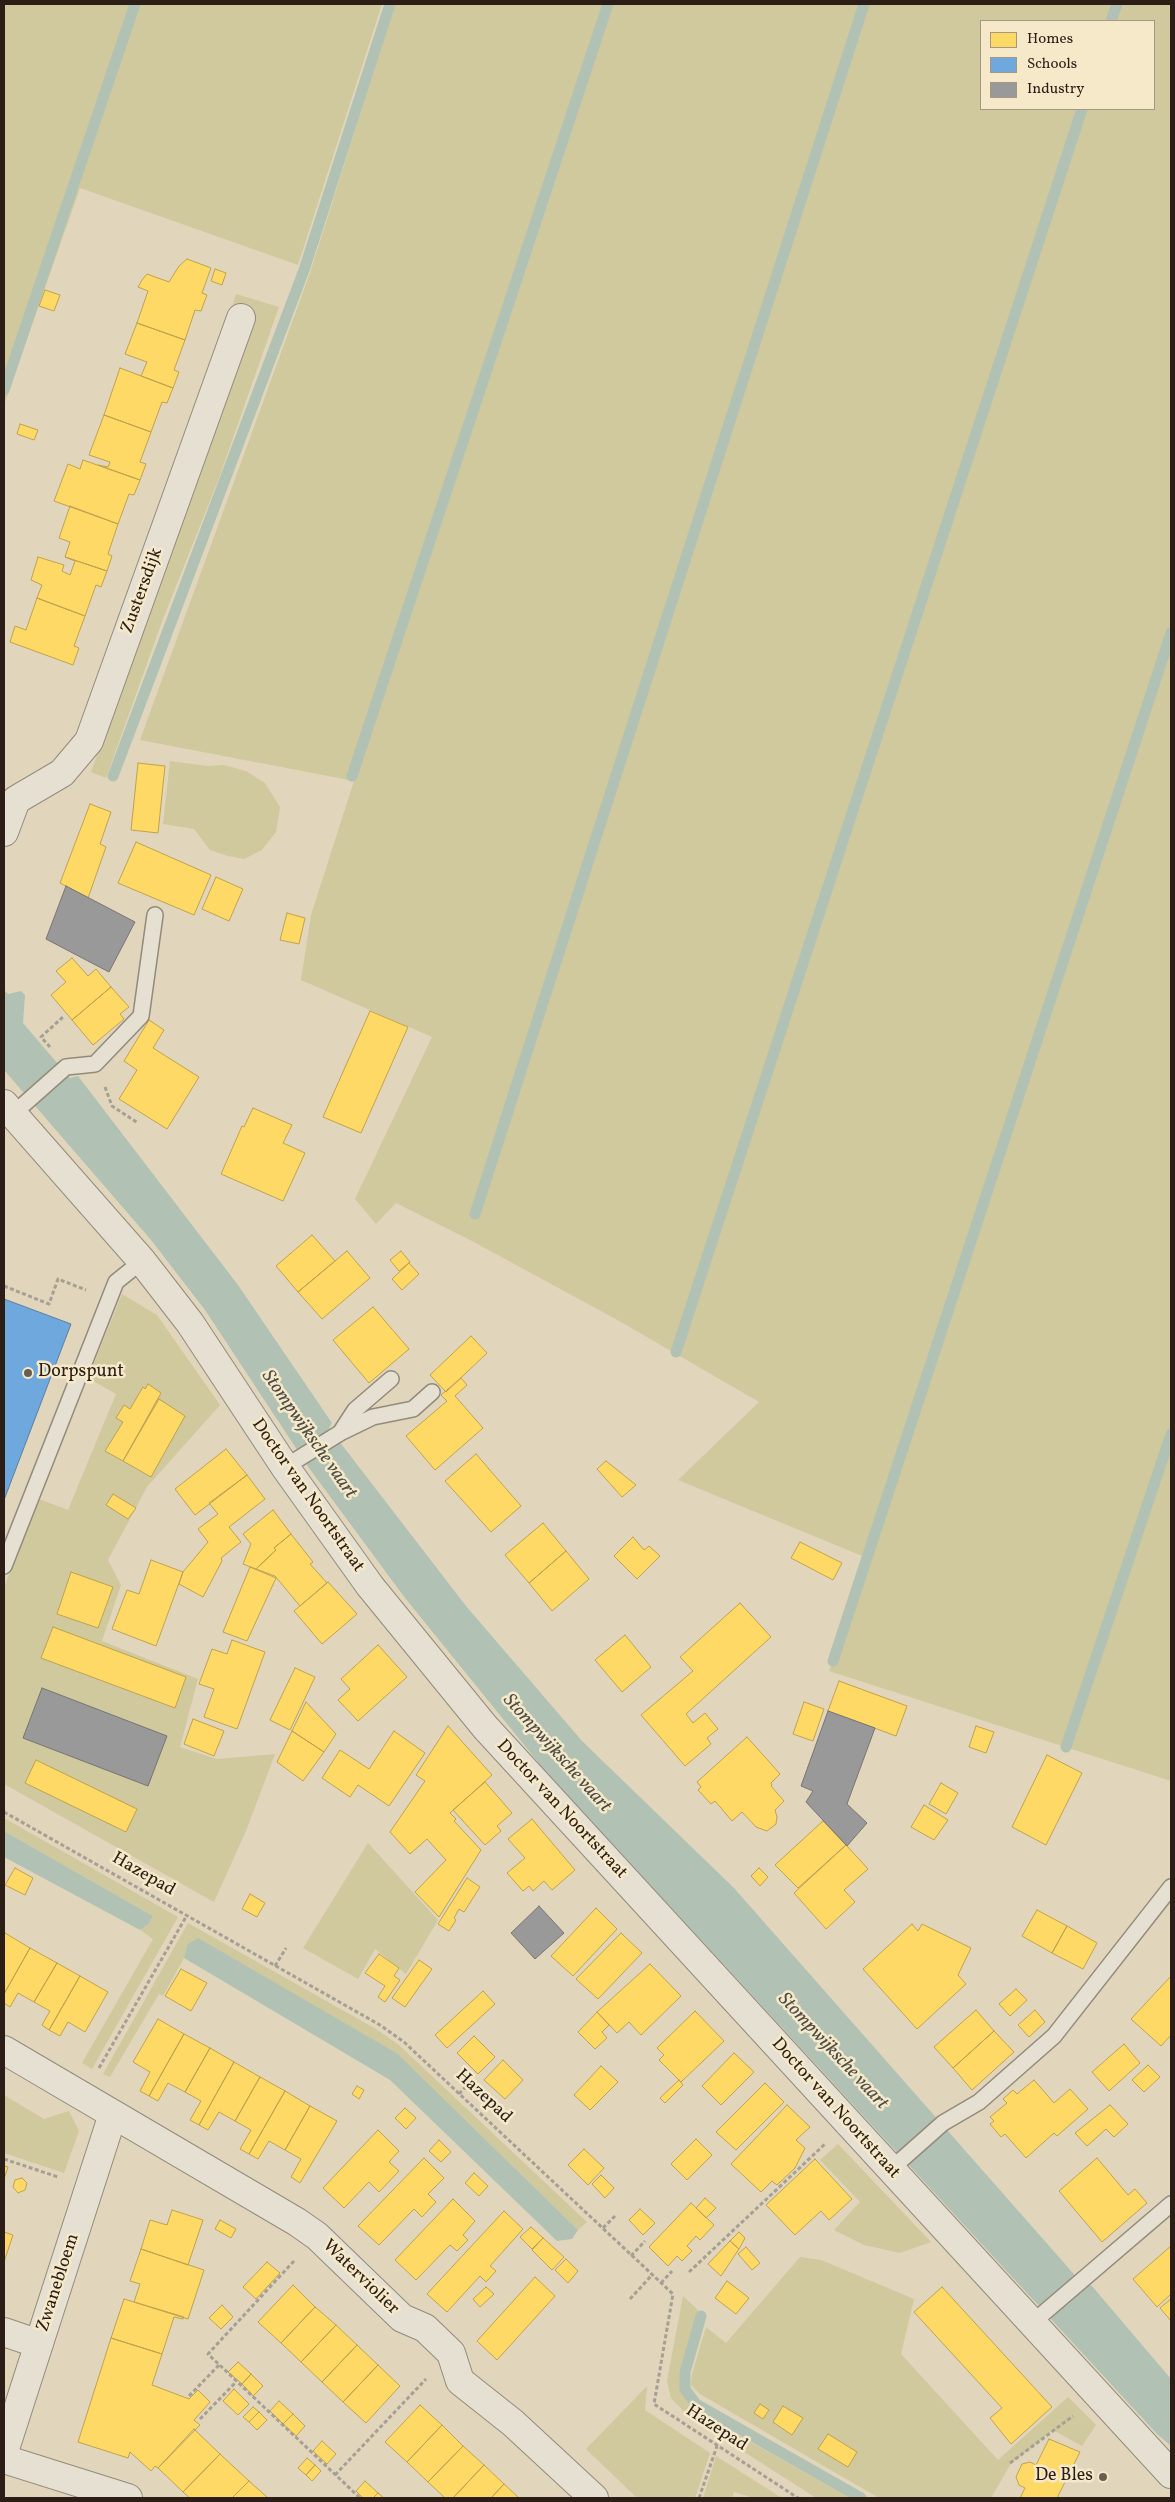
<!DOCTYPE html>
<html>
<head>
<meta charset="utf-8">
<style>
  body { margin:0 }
  #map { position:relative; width:1175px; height:2502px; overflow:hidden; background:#e1d6bb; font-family:Vollkorn,serif }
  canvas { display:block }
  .frame { position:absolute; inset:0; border:5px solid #2c1d17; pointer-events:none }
  .legend { position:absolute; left:980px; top:20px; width:175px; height:90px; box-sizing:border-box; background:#f5e9c9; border:1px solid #a59782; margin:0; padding:6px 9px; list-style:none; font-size:15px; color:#2c1d17 }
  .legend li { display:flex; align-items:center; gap:10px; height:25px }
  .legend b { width:25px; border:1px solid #a59782 }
</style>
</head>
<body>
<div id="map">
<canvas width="1175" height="2502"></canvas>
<div class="frame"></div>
<ul class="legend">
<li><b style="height:14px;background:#ffd966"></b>Homes</li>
<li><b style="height:14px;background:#6fa8dc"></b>Schools</li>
<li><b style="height:14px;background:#999"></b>Industry</li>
</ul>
</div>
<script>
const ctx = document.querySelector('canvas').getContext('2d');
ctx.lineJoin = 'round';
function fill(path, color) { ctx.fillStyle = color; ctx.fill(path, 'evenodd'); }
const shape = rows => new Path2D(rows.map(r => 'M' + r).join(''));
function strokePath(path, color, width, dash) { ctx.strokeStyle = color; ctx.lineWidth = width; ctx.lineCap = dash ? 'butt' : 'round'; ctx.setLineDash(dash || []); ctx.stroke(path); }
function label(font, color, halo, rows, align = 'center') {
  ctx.font = font + ' Vollkorn,serif'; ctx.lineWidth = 5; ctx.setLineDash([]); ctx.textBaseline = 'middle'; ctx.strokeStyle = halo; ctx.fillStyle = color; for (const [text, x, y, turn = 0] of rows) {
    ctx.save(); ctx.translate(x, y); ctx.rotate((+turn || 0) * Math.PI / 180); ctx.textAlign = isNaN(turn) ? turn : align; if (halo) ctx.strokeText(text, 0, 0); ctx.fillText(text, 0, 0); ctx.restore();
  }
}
fill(shape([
  [4,4,382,4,298,265,80,188,4,405],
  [395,4,1171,4,1171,1781,829,1671,867,1558,678,1480,759,1402,621,1322,472,1241,396,1203,376,1224,355,1199,432,1037,301,980,311,915,354,781,140,740,310,273],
  [981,21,1154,21,1154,109,981,109],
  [236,294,279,307,219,478,163,619,106,778,91,772,255,316,232,307],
  [170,761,207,766,224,765,246,771,265,783,280,807,276,832,262,850,244,859,228,856,210,850,194,829,163,824],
  [122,1294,157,1315,220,1405,147,1487,108,1560,121,1585,102,1641,198,1679,180,1747,217,1759,275,1754,246,1831,214,1902,4,1784,4,1587,39,1499,68,1510,116,1394,88,1378],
  [4,1818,178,1917,92,2069,82,2063,153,1939,140,1930,149,1924,153,1916,4,1831],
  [368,1843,438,1920,406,1974,375,1949,358,1979,303,1948],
  [188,1923,376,2029,399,2045,587,2222,578,2230,398,2054,187,1945,184,1958,163,1996,159,1994,110,2077,103,2074],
  [4,2095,44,2119,69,2111,79,2131,64,2173,4,2153],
  [838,2144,931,2242,900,2253,864,2245,834,2230,860,2202,820,2160],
  [800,2257,821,2260,914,2299,901,2354,998,2460,1068,2397,1096,2425,1082,2446,1053,2430,1010,2465,991,2498,879,2498,700,2394,691,2385,692,2374,706,2327,726,2343],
  [683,2296,700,2312,696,2317,681,2370,681,2391,699,2413,850,2498,816,2498,688,2416,671,2398,667,2381],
  [647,2386,645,2410,710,2453,695,2498,637,2498,586,2449],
  [716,2456,782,2498,754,2498,734,2492,732,2498,703,2498]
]), '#cfc99d');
fill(shape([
  [4,990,8,994,21,991,25,995,23,1023,70,1078,78,1076,238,1285,332,1423,329,1428,466,1606,582,1741,734,1888,1080,2281,1092,2286,1171,2379,1171,2446,1157,2434,546,1772,405,1598,309,1468,205,1310,151,1240,4,1070],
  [4,1831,153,1916,149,1924,140,1930,4,1857],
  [198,1938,398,2054,578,2230,572,2239,557,2241,390,2080,184,1958,187,1945]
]), '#b1c2b5');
const homes = shape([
  [187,259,211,268,202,293,207,295,201,311,195,310,185,340,137,323,148,291,138,287,142,280,147,274,169,282,179,266,187,259],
  [215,269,226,273,222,285,211,281,215,269],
  [45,290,60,295,54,311,39,306,45,290],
  [137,323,185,340,174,370,179,372,173,388,141,376,147,362,125,354,137,323],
  [120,368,173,388,167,403,162,402,151,432,104,415,120,368],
  [104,415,151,432,140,462,146,464,140,480,98,465,108,467,110,462,89,455,104,415],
  [20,424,38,430,34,440,17,434,20,424],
  [83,460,140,480,134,495,129,494,118,524,54,501,68,464,80,469,83,460],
  [70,506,118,524,108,554,112,556,107,571,65,557,70,542,59,538,70,506],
  [38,557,64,565,62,571,70,575,75,561,65,557,107,571,101,587,96,585,85,616,37,598,42,585,31,580,38,557],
  [37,598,85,616,74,646,79,648,73,665,10,642,15,626,26,630,37,598],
  [138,763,165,766,158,833,131,830,138,763],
  [90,804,111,812,100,844,106,847,88,898,60,883,90,804],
  [136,842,211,875,194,915,118,883,136,842],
  [216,877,243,889,229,921,202,909,216,877],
  [287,913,305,918,299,944,280,940,287,913],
  [72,958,88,976,96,969,111,987,72,1020,51,995,66,982,56,971,72,958],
  [111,987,129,1007,120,1014,124,1019,93,1045,72,1020,111,987],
  [370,1011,408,1027,361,1133,323,1117,370,1011],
  [149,1020,164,1030,153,1048,199,1077,167,1129,119,1099,137,1070,124,1061,149,1020],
  [253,1108,292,1125,283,1143,305,1153,283,1201,221,1174,242,1126,244,1127,253,1108],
  [312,1235,335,1261,298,1292,276,1266,312,1235],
  [347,1251,370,1278,322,1319,298,1292,347,1251],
  [401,1251,410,1262,399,1271,390,1260,401,1251],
  [409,1263,419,1274,402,1290,392,1279,409,1263],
  [373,1307,409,1349,369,1383,333,1340,373,1307],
  [471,1336,487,1353,446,1392,430,1375,471,1336],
  [461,1378,467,1385,455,1396,483,1428,435,1470,406,1436,447,1401,441,1395,461,1378],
  [148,1384,161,1393,123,1461,105,1451,123,1422,116,1418,124,1405,130,1409,143,1387,145,1389,148,1384],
  [159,1399,185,1416,151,1477,123,1461,159,1399],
  [226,1449,247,1475,195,1515,175,1489,226,1449],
  [476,1454,521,1506,491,1532,445,1481,476,1454],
  [606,1461,636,1485,622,1497,597,1469,606,1461],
  [247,1475,265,1499,229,1527,241,1542,221,1558,222,1561,203,1597,179,1584,183,1572,208,1542,198,1529,218,1514,209,1503,247,1475],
  [113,1494,136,1508,128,1519,106,1505,113,1494],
  [273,1510,291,1534,274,1548,276,1550,256,1569,243,1564,251,1544,243,1534,273,1510],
  [543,1523,566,1551,529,1583,505,1555,543,1523],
  [291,1534,313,1562,310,1564,327,1583,300,1606,275,1576,256,1569,276,1550,274,1548,291,1534],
  [633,1537,644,1550,649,1546,660,1556,637,1579,614,1556,633,1537],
  [800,1542,842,1563,833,1580,791,1558,800,1542],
  [566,1551,589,1579,552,1611,529,1583,566,1551],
  [151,1560,183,1572,156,1646,112,1629,127,1590,139,1594,151,1560],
  [250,1567,276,1578,247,1641,223,1632,250,1567],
  [71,1572,113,1587,98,1628,57,1614,71,1572],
  [328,1582,357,1614,322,1644,294,1611,328,1582],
  [740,1603,771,1637,686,1714,693,1723,705,1713,718,1729,707,1738,711,1744,685,1766,641,1715,693,1671,680,1657,740,1603],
  [53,1627,186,1677,175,1708,41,1658,53,1627],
  [625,1635,651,1667,622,1692,595,1660,625,1635],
  [232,1640,265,1652,237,1729,204,1717,214,1689,199,1684,212,1649,227,1654,232,1640],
  [378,1645,407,1677,358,1721,338,1700,350,1689,341,1679,378,1645],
  [295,1668,315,1677,290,1730,270,1720,295,1668],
  [839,1681,907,1706,896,1736,828,1711,839,1681],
  [306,1702,336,1734,324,1752,292,1731,306,1702],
  [804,1702,824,1709,813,1741,793,1734,804,1702],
  [193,1719,224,1731,214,1756,184,1744,193,1719],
  [448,1726,492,1775,450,1813,456,1819,454,1821,481,1850,439,1917,415,1892,446,1860,427,1839,410,1854,390,1832,425,1781,416,1775,448,1726],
  [976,1726,994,1732,986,1753,969,1747,976,1726],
  [292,1731,324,1752,303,1781,277,1762,292,1731],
  [394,1731,425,1753,389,1806,358,1785,350,1797,322,1778,340,1750,369,1769,394,1731],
  [747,1737,780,1774,771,1783,772,1785,771,1786,784,1801,775,1810,777,1817,776,1824,767,1831,756,1827,742,1812,732,1821,715,1801,711,1804,698,1790,701,1787,697,1782,747,1737],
  [1047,1755,1082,1773,1046,1845,1012,1827,1047,1755],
  [36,1760,137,1809,126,1832,25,1783,36,1760],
  [485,1782,512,1813,497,1826,501,1831,485,1845,453,1810,485,1782],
  [941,1783,958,1793,946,1814,929,1804,941,1783],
  [924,1805,948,1820,934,1840,911,1827,924,1805],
  [532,1819,575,1870,552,1890,544,1881,533,1891,529,1886,523,1891,507,1873,525,1858,508,1839,532,1819],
  [823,1821,846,1845,798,1888,775,1865,823,1821],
  [846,1845,868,1869,844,1890,855,1902,826,1929,794,1893,846,1845],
  [15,1868,33,1878,25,1895,5,1885,15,1868],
  [759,1868,768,1877,760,1886,751,1876,759,1868],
  [467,1878,480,1887,464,1912,459,1909,454,1918,456,1920,449,1931,438,1924,467,1878],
  [250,1894,265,1903,257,1917,242,1909,250,1894],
  [596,1908,617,1929,573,1976,551,1956,596,1908],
  [1037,1910,1067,1926,1052,1953,1022,1936,1037,1910],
  [912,1924,918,1931,922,1924,971,1948,958,1975,966,1984,917,2029,863,1969,912,1924],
  [1067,1926,1097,1943,1083,1969,1052,1953,1067,1926],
  [5,1933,30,1948,4,1994,4,1935,5,1933],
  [621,1933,642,1953,598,1999,576,1979,621,1933],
  [30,1948,57,1963,34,2002,18,1993,10,2007,4,2003,4,1994,30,1948],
  [379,1954,399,1968,394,1976,400,1980,385,2002,378,1997,385,1986,365,1973,379,1954],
  [419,1960,432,1969,405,2007,392,1998,419,1960],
  [57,1963,80,1976,49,2030,42,2025,50,2011,34,2002,57,1963],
  [650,1964,681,1996,641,2035,629,2022,617,2033,597,2012,650,1964],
  [181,1969,207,1983,191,2011,165,1996,181,1969],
  [80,1976,108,1992,85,2032,68,2022,60,2036,49,2030,80,1976],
  [1171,1976,1171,2035,1161,2046,1131,2019,1171,1976],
  [1016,1989,1027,2000,1010,2016,999,2004,1016,1989],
  [483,1991,495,2004,447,2048,435,2035,483,1991],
  [976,2010,994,2031,953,2068,934,2047,976,2010],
  [1035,2010,1045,2022,1029,2037,1018,2025,1035,2010],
  [695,2011,724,2041,681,2082,659,2060,664,2055,657,2048,695,2011],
  [597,2012,609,2025,602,2032,607,2038,595,2049,578,2032,597,2012],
  [158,2019,184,2034,149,2096,140,2091,150,2072,133,2062,158,2019],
  [994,2031,1014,2052,972,2090,953,2068,994,2031],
  [184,2034,210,2048,185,2092,168,2083,158,2101,149,2096,184,2034],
  [474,2036,495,2057,478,2074,457,2053,474,2036],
  [1124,2044,1140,2063,1109,2091,1092,2072,1124,2044],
  [210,2048,234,2062,199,2125,190,2120,201,2101,185,2092,210,2048],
  [734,2053,754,2072,721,2105,702,2086,734,2053],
  [503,2060,523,2080,505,2099,484,2080,503,2060],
  [234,2062,260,2077,235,2121,219,2112,208,2130,199,2125,234,2062],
  [1148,2065,1160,2077,1144,2092,1132,2080,1148,2065],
  [601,2066,618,2082,590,2110,574,2095,601,2066],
  [260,2077,285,2091,249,2154,240,2149,251,2130,235,2121,260,2077],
  [679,2080,683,2085,665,2103,660,2098,679,2080],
  [1034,2080,1054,2103,1070,2089,1088,2109,1057,2136,1054,2133,1026,2158,1005,2134,1001,2137,990,2124,994,2121,990,2117,1007,2103,1003,2099,1013,2090,1017,2094,1034,2080],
  [765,2083,784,2102,736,2150,716,2132,765,2083],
  [357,2086,364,2090,359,2099,352,2094,357,2086],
  [285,2091,310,2106,285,2150,269,2141,258,2159,249,2154,285,2091],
  [787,2105,810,2127,796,2140,805,2148,795,2168,777,2185,772,2181,761,2192,731,2164,787,2105],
  [1110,2105,1128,2124,1114,2137,1106,2129,1087,2146,1075,2133,1110,2105],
  [310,2106,337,2121,300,2183,291,2177,301,2159,285,2150,310,2106],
  [405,2108,416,2118,406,2129,395,2118,405,2108],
  [378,2130,399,2151,389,2162,399,2171,379,2192,369,2182,344,2208,323,2188,378,2130],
  [696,2139,712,2155,687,2180,671,2164,696,2139],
  [439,2140,451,2152,441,2162,429,2151,439,2140],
  [584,2149,604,2168,588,2185,568,2165,584,2149],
  [424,2158,444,2178,428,2194,436,2202,422,2217,414,2209,379,2245,358,2226,424,2158],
  [1097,2158,1128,2195,1135,2189,1147,2203,1102,2242,1059,2191,1097,2158],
  [815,2159,852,2199,829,2220,821,2211,795,2235,766,2205,815,2159],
  [4,2166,8,2167,4,2179,4,2166],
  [474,2173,488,2186,479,2196,465,2183,474,2173],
  [601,2175,614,2188,605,2198,592,2184,601,2175],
  [22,2178,27,2183,25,2190,18,2193,13,2187,15,2180,22,2178],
  [705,2198,716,2208,706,2218,696,2208,705,2198],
  [453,2199,475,2221,463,2235,468,2240,457,2251,450,2245,416,2280,395,2260,453,2199],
  [691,2203,714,2225,700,2240,696,2236,687,2246,692,2251,682,2261,677,2256,668,2266,649,2247,691,2203],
  [640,2209,655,2223,643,2235,629,2220,640,2209],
  [172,2210,203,2220,188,2265,141,2249,150,2220,167,2225,172,2210],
  [504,2211,523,2229,490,2266,496,2271,486,2282,480,2276,447,2312,427,2294,504,2211],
  [220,2220,236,2229,231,2238,215,2229,220,2220],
  [531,2227,543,2238,532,2249,520,2237,531,2227],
  [4,2232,13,2235,4,2262,4,2232],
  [739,2232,745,2238,739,2249,730,2241,739,2232],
  [543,2238,564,2257,552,2270,532,2250,543,2238],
  [730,2241,739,2249,721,2276,708,2264,730,2241],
  [1171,2246,1171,2294,1157,2307,1133,2279,1171,2246],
  [746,2247,760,2263,752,2270,738,2254,746,2247],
  [141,2249,204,2270,188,2319,134,2302,140,2284,130,2281,141,2249],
  [566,2259,578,2271,568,2283,555,2270,566,2259],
  [267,2262,280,2273,256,2299,243,2287,267,2262],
  [535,2277,555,2296,497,2360,477,2341,535,2277],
  [727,2281,749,2298,736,2314,715,2298,727,2281],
  [293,2285,315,2307,281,2343,258,2322,293,2285],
  [486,2287,494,2294,480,2307,473,2299,486,2287],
  [942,2287,1052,2407,1011,2444,990,2418,1002,2408,914,2312,942,2287],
  [124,2299,184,2317,183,2319,174,2317,162,2354,111,2338,124,2299],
  [1171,2299,1171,2321,1160,2308,1171,2299],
  [222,2305,233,2317,221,2329,209,2318,222,2305],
  [315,2307,336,2325,301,2362,281,2343,315,2307],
  [336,2325,357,2345,322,2382,301,2362,336,2325],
  [111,2338,162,2354,152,2385,189,2399,198,2390,210,2402,194,2420,200,2425,158,2468,155,2466,151,2471,130,2452,128,2458,78,2442,111,2338],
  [357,2345,378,2365,343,2402,322,2382,357,2345],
  [238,2362,251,2374,242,2384,228,2372,238,2362],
  [378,2365,400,2386,366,2423,343,2402,378,2365],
  [251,2374,263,2386,253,2396,242,2384,251,2374],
  [234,2389,249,2404,238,2415,223,2401,234,2389],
  [279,2401,293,2414,283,2424,270,2411,279,2401],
  [760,2404,769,2410,763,2419,754,2413,760,2404],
  [420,2405,442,2425,407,2462,385,2442,420,2405],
  [783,2406,803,2418,792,2435,773,2422,783,2406],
  [253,2407,259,2412,249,2422,243,2417,253,2407],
  [259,2412,267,2420,257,2430,249,2422,259,2412],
  [293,2414,305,2426,296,2436,283,2424,293,2414],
  [442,2425,463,2446,428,2482,407,2462,442,2425],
  [194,2429,220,2454,183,2492,158,2468,194,2429],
  [828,2434,857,2452,848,2467,818,2449,828,2434],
  [1049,2439,1080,2452,1057,2498,1020,2498,1025,2488,1019,2485,1016,2477,1022,2464,1030,2462,1036,2465,1049,2439],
  [322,2441,336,2454,327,2464,313,2451,322,2441],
  [463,2446,484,2465,453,2498,445,2498,428,2482,463,2446],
  [220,2454,249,2481,232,2498,190,2498,183,2492,220,2454],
  [307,2458,315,2465,306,2475,298,2468,307,2458],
  [315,2465,321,2471,312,2481,306,2475,315,2465],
  [484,2465,504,2484,491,2498,453,2498,484,2465],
  [249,2481,268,2498,232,2498,249,2481],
  [365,2481,378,2493,373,2498,363,2498,356,2491,365,2481],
  [504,2484,519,2498,491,2498,504,2484],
  [378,2493,384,2498,373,2498,378,2493]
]);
fill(homes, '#ffd966');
strokePath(homes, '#c0a14e', 1);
const schools = shape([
  [4,1299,71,1324,4,1500,4,1299]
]);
fill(schools, '#6fa8dc');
strokePath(schools, '#5b7ea1', 1);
const industry = shape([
  [66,886,135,922,109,972,46,939,66,886],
  [42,1688,167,1736,148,1786,23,1738,42,1688],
  [828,1711,875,1728,847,1804,867,1823,847,1846,806,1802,813,1791,801,1786,828,1711],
  [539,1906,564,1933,535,1959,511,1933,539,1906]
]);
fill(industry, '#999');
strokePath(industry, '#787472', 1);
strokePath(shape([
  [1111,21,1117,4],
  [4,390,135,4],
  [113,776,304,270,390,4],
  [352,776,608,4],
  [475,1214,864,4],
  [676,1352,1082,109],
  [833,1661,1171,633],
  [1066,1747,1171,1434],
  [701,2316,685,2372,685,2389,696,2404,861,2498]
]), '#b1c2b5', 11);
const service = shape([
  [13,1114,66,1067,95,1064,141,1016,155,915],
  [340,1433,355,1410,391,1379],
  [285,1467,340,1433,373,1417,413,1409,432,1392],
  [4,1566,116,1282,142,1261],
  [890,2170,943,2123,979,2102,1054,2036,1171,1887],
  [1032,2323,1171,2204]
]);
const minor = shape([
  [4,832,16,800,62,773,89,741,241,318],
  [4,1104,142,1261,190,1323,285,1467,370,1586,485,1727,1171,2474],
  [4,2050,297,2222,317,2236,402,2318,425,2328,451,2353,460,2381,513,2423,594,2498],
  [4,2332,39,2344],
  [4,2452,113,2114],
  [4,2459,128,2498]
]);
strokePath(service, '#928b7b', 18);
strokePath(minor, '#928b7b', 30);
strokePath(shape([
  [50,1047,41,1037,64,1016],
  [105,1087,112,1106,138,1123],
  [4,1286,49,1304,58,1279,86,1290],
  [4,1812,380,2025,404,2042,673,2294,654,2404,798,2498],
  [275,1966,286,1948],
  [99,2068,187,1915],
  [459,2094,472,2080],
  [4,2159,58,2177],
  [603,2228,616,2215],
  [631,2256,645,2241],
  [294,2261,208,2354,360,2498],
  [689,2272,825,2144],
  [661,2283,672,2271],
  [630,2299,652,2275],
  [189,2396,219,2365],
  [200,2419,236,2382],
  [1010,2463,1073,2416],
  [335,2475,426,2379],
  [699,2498,717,2446]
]), '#a59f94', 3, [4, 2.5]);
strokePath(service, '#e6e0d3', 15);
strokePath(minor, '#e6e0d3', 28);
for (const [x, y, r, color] of [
  [28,1373,5,"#6b5e50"],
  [1103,2477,5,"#6b5e50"]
]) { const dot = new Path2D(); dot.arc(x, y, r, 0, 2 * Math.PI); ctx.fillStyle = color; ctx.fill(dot); strokePath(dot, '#f5e9c9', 2); }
label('18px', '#2c1d17', '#f5e9c9', [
  ["Zustersdijk",143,591,-70],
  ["Doctor van Noortstraat",307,1496,55],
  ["Doctor van Noortstraat",561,1810,47],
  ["Hazepad",143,1875,30],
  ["Hazepad",483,2097,43],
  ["Doctor van Noortstraat",835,2109,48],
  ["Waterviolier",360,2278,44],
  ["Zwanebloem",59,2283,-72],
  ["Hazepad",716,2429,33]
]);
label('18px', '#2c1d17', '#f5e9c9', [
  ["Dorpspunt",38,1373],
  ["De Bles",1093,2477,"right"]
], 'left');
label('italic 19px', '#4e4c46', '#f5e9c9', [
  ["Stompwijksche vaart",308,1435,55],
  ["Stompwijksche vaart",556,1754,48],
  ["Stompwijksche vaart",832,2052,47]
]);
</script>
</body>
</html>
